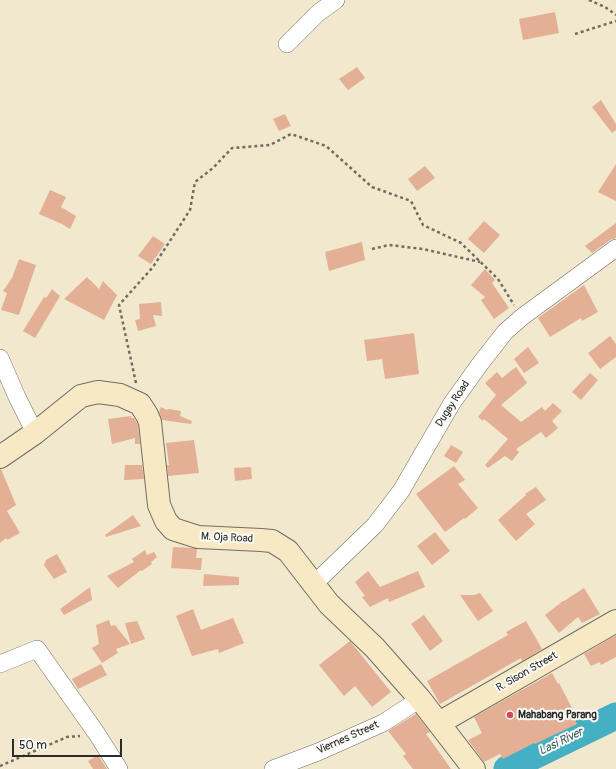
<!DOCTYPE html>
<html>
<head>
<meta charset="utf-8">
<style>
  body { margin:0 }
  #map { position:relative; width:616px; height:769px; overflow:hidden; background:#f1e8ce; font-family:Pangolin,sans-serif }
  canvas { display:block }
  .scale { position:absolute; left:12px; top:739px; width:110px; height:18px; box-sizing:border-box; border:2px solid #2b2b2b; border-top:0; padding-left:5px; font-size:12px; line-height:14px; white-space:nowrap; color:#2b2b2b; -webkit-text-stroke:3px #fdfcf7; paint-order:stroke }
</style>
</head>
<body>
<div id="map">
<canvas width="616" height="769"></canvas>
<div class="scale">50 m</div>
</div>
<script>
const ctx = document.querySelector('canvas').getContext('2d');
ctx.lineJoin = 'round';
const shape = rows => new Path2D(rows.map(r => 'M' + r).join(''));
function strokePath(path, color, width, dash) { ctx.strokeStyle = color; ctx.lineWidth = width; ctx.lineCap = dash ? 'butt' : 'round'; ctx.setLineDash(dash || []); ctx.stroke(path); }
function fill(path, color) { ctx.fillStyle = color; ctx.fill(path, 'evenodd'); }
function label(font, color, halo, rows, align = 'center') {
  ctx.font = font + ' Pangolin,sans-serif'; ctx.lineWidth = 4; ctx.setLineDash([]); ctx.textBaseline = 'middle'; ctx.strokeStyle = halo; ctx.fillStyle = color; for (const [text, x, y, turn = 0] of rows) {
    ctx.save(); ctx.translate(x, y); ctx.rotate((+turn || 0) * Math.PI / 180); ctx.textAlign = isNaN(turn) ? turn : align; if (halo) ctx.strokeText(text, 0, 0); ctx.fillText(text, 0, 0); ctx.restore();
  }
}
strokePath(shape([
  [507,769,616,716]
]), '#45afc3', 27);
fill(shape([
  [555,12,559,33,523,40,519,19],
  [357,67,365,78,348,90,339,79],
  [601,100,616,124,616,130,612,133,592,107],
  [285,114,291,126,279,131,273,119],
  [616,164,616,201,598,192],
  [425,166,435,178,417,191,408,179],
  [50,190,66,197,61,207,76,216,70,229,62,224,39,214],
  [484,221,500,235,484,253,468,239],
  [616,223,616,238,610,240,592,253,585,246],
  [153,236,165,244,151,264,138,256],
  [362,242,365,260,329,271,325,252],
  [19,259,36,265,19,315,1,310,7,293,3,291,12,278],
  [485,269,495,280,492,283,509,308,494,319,481,300,485,297,471,285],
  [87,277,99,289,103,281,117,295,104,320,64,299],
  [584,285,598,312,582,321,581,318,550,337,538,318],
  [52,289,60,296,35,338,23,331,44,297,46,298],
  [161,302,162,316,153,315,156,326,138,331,135,320,140,319,139,304],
  [414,333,419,374,385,379,382,359,367,361,364,340],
  [610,336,616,344,616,357,600,369,588,353],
  [528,347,539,363,524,373,514,359],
  [516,367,527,383,501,405,521,422,542,407,545,411,553,403,562,411,552,421,558,428,546,438,541,432,516,449,519,452,512,461,505,456,488,468,485,465,508,439,484,419,483,421,478,417,496,395,485,383,497,372,502,378],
  [590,373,598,380,581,400,572,392],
  [161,407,167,410,169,409,181,411,180,416,192,421,191,424,162,420,159,412],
  [131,416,131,418,134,418,138,425,140,444,135,444,135,438,112,444,108,419],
  [194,440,199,473,168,476,167,465,169,465,166,443],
  [451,445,463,452,456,463,444,456],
  [125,465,142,465,144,479,124,480],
  [454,466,465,480,458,484,478,508,465,519,464,518,445,532,416,494],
  [251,467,252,479,235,481,234,468],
  [0,469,1,469,16,505,7,511,20,533,7,540,6,538,0,543],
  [536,487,546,500,526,514,535,524,516,541,498,520,526,495,525,494],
  [133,515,141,526,106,537,105,535],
  [435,532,450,551,432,565,417,546],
  [173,547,192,548,197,549,196,558,202,558,201,570,171,568],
  [145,550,147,555,154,552,157,557,151,562,152,564,142,571,141,570,118,588,107,576,134,562,132,559],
  [57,554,67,572,54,579,44,565,46,560],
  [368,571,380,587,418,571,425,587,389,602,388,598,370,607,362,597,365,596,355,582],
  [204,574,239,577,239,585,203,586],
  [90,587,92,600,64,615,60,609],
  [584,588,600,614,582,623,578,617,559,633,545,615,563,601,564,601],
  [480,593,493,611,478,621,460,595,474,595],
  [193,609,201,630,233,618,244,643,219,653,218,649,192,656,176,616],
  [424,615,443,641,430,651,411,624],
  [109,620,111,626,115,625,130,644,116,649,118,653,102,663,92,648,99,644,96,625],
  [137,621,145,639,131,644,125,623],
  [526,621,542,649,522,661,521,658,440,704,427,681,508,635,506,632],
  [616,635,616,657,601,665,600,662,591,666,584,654],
  [350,641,391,692,372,707,355,686,344,696,319,665],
  [101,664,107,675,78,689,72,679],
  [552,673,558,684,559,683,572,708,570,709,577,724,535,744,534,743,503,759,500,754,484,762,468,740,482,733,474,717],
  [416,714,430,732,426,734,442,756,451,769,413,769,403,756,406,754,388,731],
  [98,755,107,769,93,769,88,761]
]), '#e4b095');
const street = shape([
  [287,44,318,13,336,0],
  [0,358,17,397,35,433],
  [314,584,375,525,401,491,452,403,480,364,505,332,522,317,616,248],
  [0,664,37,649,97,734,119,769],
  [273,769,318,752,383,723,420,699]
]);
const secondary = shape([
  [0,457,35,433,81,396,98,392,120,395,140,404,147,415,150,422,159,505,166,521,173,529,198,537,261,540,272,541,288,551,329,604,375,648,420,699,474,769],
  [439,723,616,621]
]);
strokePath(street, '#706d64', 18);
strokePath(secondary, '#706d64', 24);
strokePath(shape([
  [589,0,605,7,616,15],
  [575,34,616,21],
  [372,249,389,245,423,249,480,262],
  [136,383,119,305,153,267,190,210,195,182,213,168,232,148,270,145,291,134,326,146,372,187,411,201,423,225,461,243,498,279,514,305],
  [0,766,67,737,80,736]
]), '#706d64', 2.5, [3, 3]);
strokePath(street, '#fff', 17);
strokePath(secondary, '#f7e9c3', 22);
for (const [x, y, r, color] of [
  [510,715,4,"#d1495b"]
]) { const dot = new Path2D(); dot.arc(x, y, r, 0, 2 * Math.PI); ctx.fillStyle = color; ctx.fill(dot); strokePath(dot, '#fdfcf7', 1.5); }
label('11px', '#2b2b2b', '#fdfcf7', [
  ["Dugay Road",453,404,-57],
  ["M. Oja Road",227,538,3],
  ["R. Sison Street",527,672,-30],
  ["Viernes Street",348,738,-24]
]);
label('bold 11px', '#2b2b2b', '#fdfcf7', [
  ["Mahabang Parang",518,715]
], 'left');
label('italic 12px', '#356068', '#fdfcf7', [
  ["Lasi River",561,742,-26]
]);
</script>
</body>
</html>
